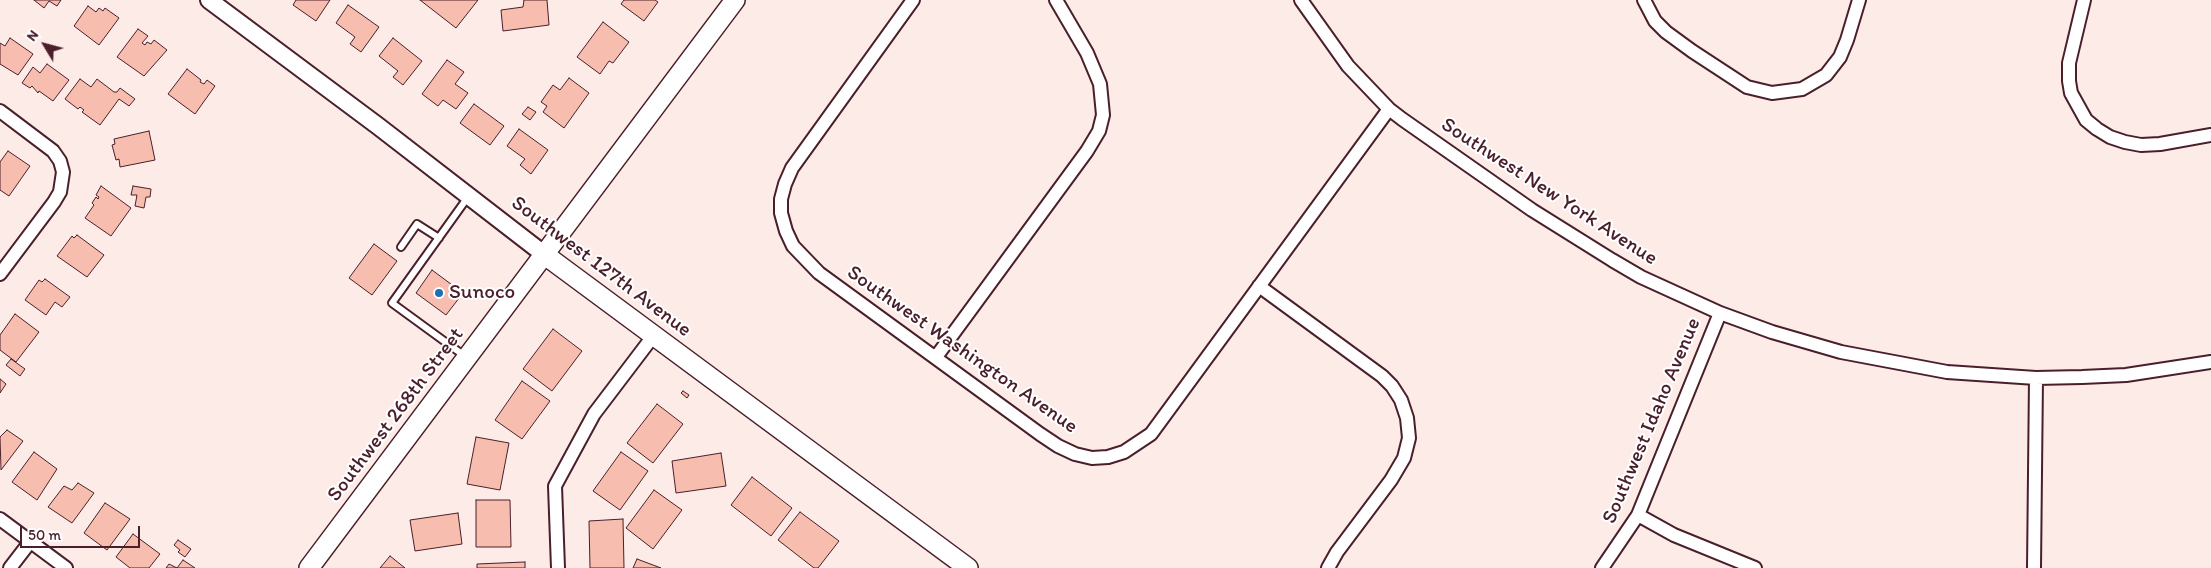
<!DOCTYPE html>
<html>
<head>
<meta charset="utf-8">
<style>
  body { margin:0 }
  #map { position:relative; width:2211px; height:568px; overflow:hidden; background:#fdebe7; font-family:Itim,sans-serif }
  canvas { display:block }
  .north { position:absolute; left:20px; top:20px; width:50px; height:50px; -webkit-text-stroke:4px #fff; paint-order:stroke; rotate:307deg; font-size:14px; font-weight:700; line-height:20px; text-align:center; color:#4a1f2b }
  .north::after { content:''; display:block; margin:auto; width:18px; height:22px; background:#4a1f2b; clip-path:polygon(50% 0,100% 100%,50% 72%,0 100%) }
  .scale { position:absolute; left:20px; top:526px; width:120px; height:22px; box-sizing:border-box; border:2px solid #4a1f2b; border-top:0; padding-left:6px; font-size:15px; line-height:18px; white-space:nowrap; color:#4a1f2b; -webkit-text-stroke:4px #fff; paint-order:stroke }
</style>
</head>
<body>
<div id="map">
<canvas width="2211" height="568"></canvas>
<div class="north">N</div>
<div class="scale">50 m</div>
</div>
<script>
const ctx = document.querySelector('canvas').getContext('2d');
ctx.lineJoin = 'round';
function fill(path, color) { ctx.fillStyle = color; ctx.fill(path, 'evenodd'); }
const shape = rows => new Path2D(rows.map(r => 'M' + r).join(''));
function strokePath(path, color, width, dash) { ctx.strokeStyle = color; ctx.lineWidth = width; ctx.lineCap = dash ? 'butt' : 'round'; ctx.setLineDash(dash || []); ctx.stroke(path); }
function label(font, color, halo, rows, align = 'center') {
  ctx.font = font + ' Itim,sans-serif'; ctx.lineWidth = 4; ctx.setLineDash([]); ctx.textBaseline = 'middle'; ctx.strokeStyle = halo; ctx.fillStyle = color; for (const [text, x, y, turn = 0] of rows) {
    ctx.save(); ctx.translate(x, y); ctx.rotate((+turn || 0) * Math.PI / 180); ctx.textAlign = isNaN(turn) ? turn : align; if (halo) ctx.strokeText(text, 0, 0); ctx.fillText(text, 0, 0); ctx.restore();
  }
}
const building = shape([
  [34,0,61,0,57,6,49,1,44,8,34,0],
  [296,0,330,0,316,21,293,5,296,0],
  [420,0,478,0,456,28,420,0],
  [524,0,547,0,549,25,503,31,501,10,523,7,524,0],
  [624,0,655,0,658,2,644,21,621,4,624,0],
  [348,5,379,27,361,52,350,44,355,37,336,23,348,5],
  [88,6,96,12,99,8,103,11,105,8,119,18,99,45,74,26,88,6],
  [603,22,629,42,613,63,609,61,600,74,577,57,603,22],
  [138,29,148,36,142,43,145,45,147,42,151,44,154,40,167,50,144,76,117,57,138,29],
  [10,38,33,54,18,75,0,64,0,43,5,46,10,38],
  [393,38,422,61,403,85,393,77,398,71,379,56,393,38],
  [447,60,464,72,455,84,468,93,456,109,443,100,438,106,422,94,447,60],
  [47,64,69,80,53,101,39,91,38,93,32,86,30,88,22,83,33,67,40,73,47,64],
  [187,69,201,80,200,82,204,84,207,80,215,86,195,114,168,94,187,69],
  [569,78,589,93,564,128,543,112,547,106,541,102,553,85,560,90,569,78],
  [80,79,91,87,97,79,114,92,117,92,120,88,135,99,129,106,119,99,100,125,82,112,84,110,80,107,78,109,65,99,80,79],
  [474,104,504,126,490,145,460,123,474,104],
  [528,107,536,112,530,120,522,114,528,107],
  [519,129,548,150,531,174,520,165,525,159,507,146,519,129],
  [149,131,155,160,120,167,119,159,116,160,112,145,115,144,114,139,149,131],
  [8,151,30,166,9,196,0,190,0,162,8,151],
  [101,186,131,208,111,236,85,218,94,205,92,203,96,197,98,199,99,197,96,195,101,186],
  [133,186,151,189,150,197,146,197,144,208,135,206,137,195,131,195,133,186],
  [77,235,104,255,87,277,57,256,72,236,74,238,77,235],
  [374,244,397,261,372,295,349,278,374,244],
  [432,270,463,293,446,315,416,293,432,270],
  [45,279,70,297,62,307,55,302,46,315,25,300,39,280,42,282,45,279],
  [15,314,39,332,16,362,0,350,0,335,15,314],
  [553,329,582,351,552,391,523,369,553,329],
  [11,359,25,369,20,376,6,365,11,359],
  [0,379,6,384,0,393,0,379],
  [522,381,550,401,522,439,495,420,522,381],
  [683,391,689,395,687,398,681,393,683,391],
  [657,404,683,424,653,463,627,443,657,404],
  [7,430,23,441,1,470,0,437,7,430],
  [476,437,509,443,500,490,467,484,476,437],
  [34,452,57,469,37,500,12,482,34,452],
  [621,452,648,471,620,510,593,491,621,452],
  [721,453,726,486,676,493,672,461,721,453],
  [752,477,792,508,771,536,731,505,752,477],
  [78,483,94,493,72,523,48,507,64,486,72,490,78,483],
  [654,490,682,510,653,549,626,528,654,490],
  [476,500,510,500,511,547,476,547,476,500],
  [105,503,130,519,107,550,84,533,105,503],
  [800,512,839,541,818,568,814,568,778,540,800,512],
  [458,513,462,544,415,551,410,520,458,513],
  [623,519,624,568,590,568,589,521,623,519],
  [133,534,160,554,149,568,130,568,116,557,133,534],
  [178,540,191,549,185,557,178,552,180,550,174,545,178,540],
  [390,556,405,568,380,568,390,556],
  [637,559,661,568,633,568,637,559],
  [183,560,195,568,166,568,169,564,177,568,183,560],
  [525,562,525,568,477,568,477,564,525,562]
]);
fill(building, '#f7bdae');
strokePath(building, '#4a1f2b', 1);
const service = shape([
  [401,247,417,224,439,238],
  [466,357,392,303,468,197]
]);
const minor = shape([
  [913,0,792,168,785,184,781,199,781,213,786,231,793,246,819,273,1040,434,1058,446,1075,454,1092,458,1108,457,1124,452,1151,434,1389,109],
  [1301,0,1348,66,1389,109,1402,119,1532,210,1612,260,1641,277,1720,313,1772,332,1841,352,1947,372,2036,378,2082,377,2126,375,2211,362],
  [1644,0,1655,21,1666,32,1692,51,1747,87,1772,93,1802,89,1826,75,1840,57,1847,40,1859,0],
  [2084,0,2069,63,2069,81,2071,93,2086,120,2097,129,2110,137,2125,142,2141,145,2160,144,2211,135],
  [0,111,53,151,60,161,63,172,60,192,54,202,0,274],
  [1259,286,1382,376,1392,386,1401,400,1407,418,1409,438,1404,458,1391,480,1337,552,1328,568],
  [936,357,1087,151,1099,131,1103,115,1100,84,1087,53,1056,0],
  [1638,515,1674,535,1755,568],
  [0,519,66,568],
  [10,568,30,542],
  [558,568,555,486,594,414,654,335],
  [1602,568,1638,515,1720,313],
  [2034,568,2036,378]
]);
const tertiary = shape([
  [209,0,378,126,545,255]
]);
const secondary = shape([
  [545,255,968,568],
  [309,568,735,0]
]);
strokePath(service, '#4a1f2b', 10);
strokePath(minor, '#4a1f2b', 16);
strokePath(tertiary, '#4a1f2b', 20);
strokePath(secondary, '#4a1f2b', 22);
strokePath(service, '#fff', 6);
strokePath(minor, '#fff', 12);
strokePath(tertiary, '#fff', 16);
strokePath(secondary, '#fff', 19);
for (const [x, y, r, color] of [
  [439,293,5,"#1f6fb2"]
]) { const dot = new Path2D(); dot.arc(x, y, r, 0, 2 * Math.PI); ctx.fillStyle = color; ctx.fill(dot); strokePath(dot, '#fff', 2); }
label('21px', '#4a1f2b', '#fff', [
  ["Southwest New York Avenue",1549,192,33],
  ["Southwest 127th Avenue",601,267,37],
  ["Southwest Washington Avenue",962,350,35],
  ["Southwest 268th Street",396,415,-53],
  ["Southwest Idaho Avenue",1652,421,-67]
]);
label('21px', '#4a1f2b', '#fff', [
  ["Sunoco",449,293]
], 'left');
</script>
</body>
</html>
